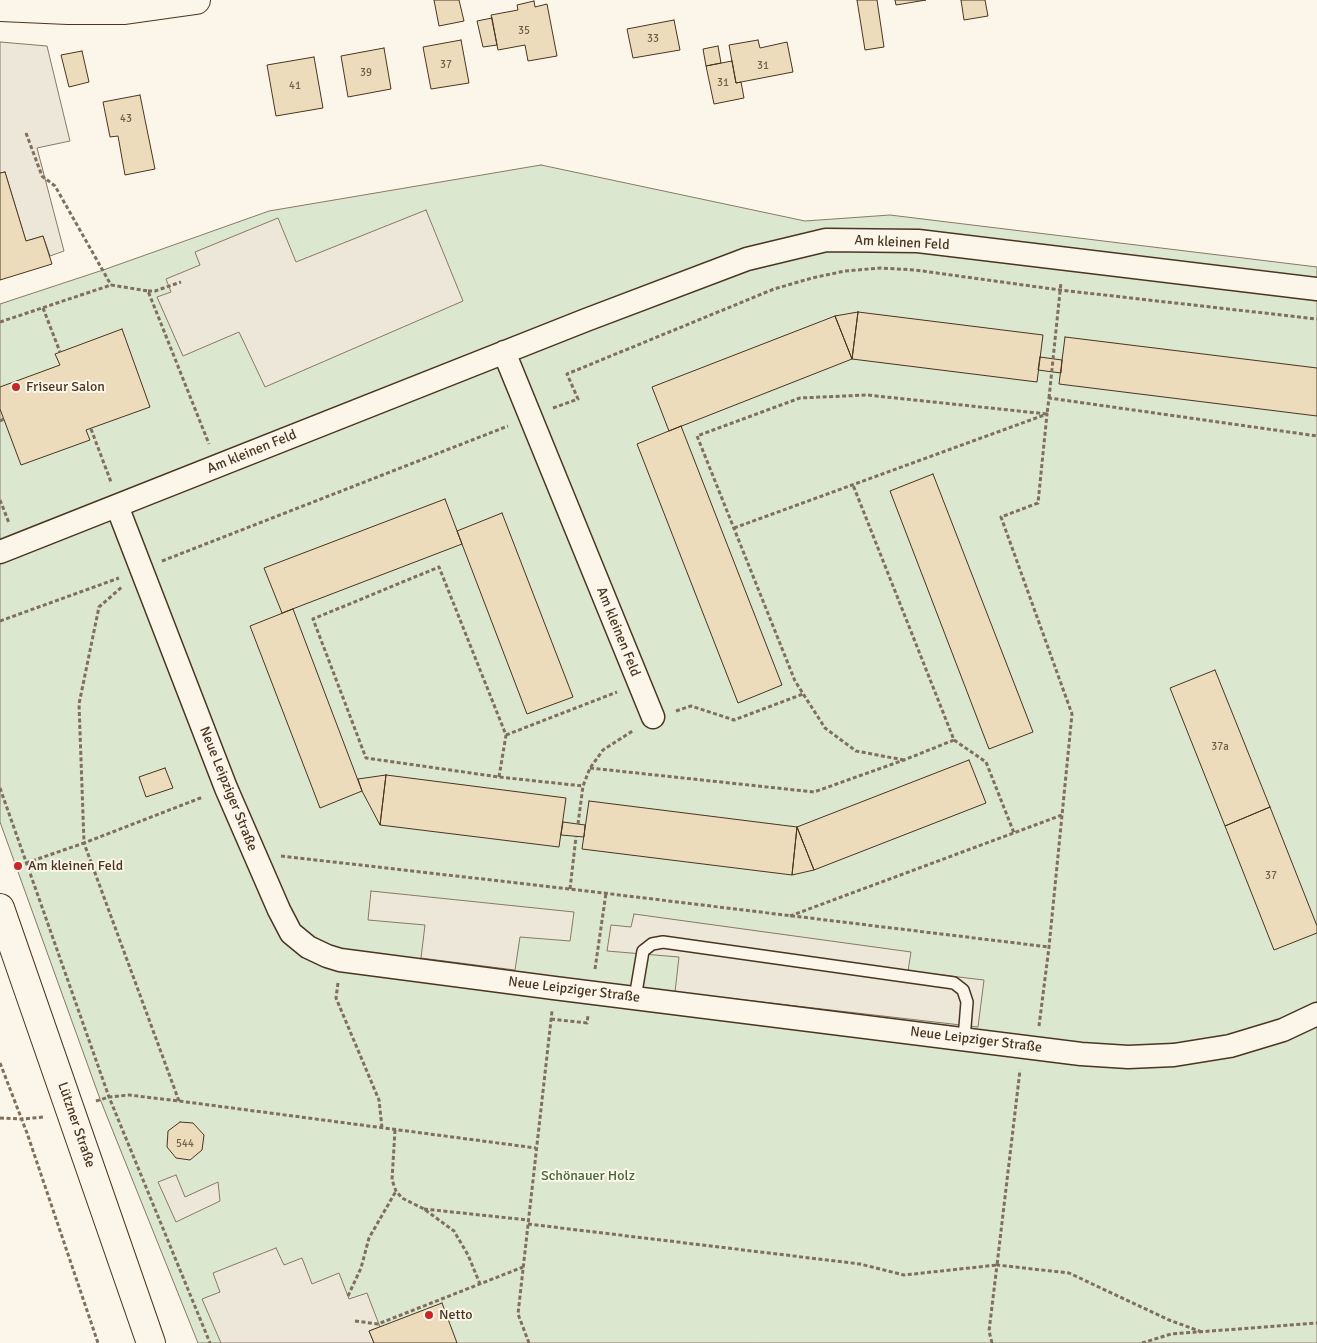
<!DOCTYPE html>
<html>
<head>
<meta charset="utf-8">
<style>
  body { margin:0 }
  canvas { display:block; background:#fbf6e9 }
</style>
</head>
<body>
<canvas width="1317" height="1343"></canvas>
<script>
const ctx = document.querySelector('canvas').getContext('2d');
ctx.lineJoin = 'round';
function fill(path, color) { ctx.fillStyle = color; ctx.fill(path, 'evenodd'); }
const shape = rows => new Path2D(rows.map(r => 'M' + r).join(''));
function strokePath(path, color, width, dash) { ctx.strokeStyle = color; ctx.lineWidth = width; ctx.lineCap = dash ? 'butt' : 'round'; ctx.setLineDash(dash || []); ctx.stroke(path); }
function label(font, color, halo, rows, align = 'center') {
  ctx.font = font + ' Signika,sans-serif'; ctx.lineWidth = 4; ctx.setLineDash([]); ctx.textBaseline = 'middle'; ctx.strokeStyle = halo; ctx.fillStyle = color; for (const [text, x, y, turn = 0] of rows) {
    ctx.save(); ctx.translate(x, y); ctx.rotate((+turn || 0) * Math.PI / 180); ctx.textAlign = isNaN(turn) ? turn : align; if (halo) ctx.strokeText(text, 0, 0); ctx.fillText(text, 0, 0); ctx.restore();
  }
}
const green = shape([
  [541,165,805,221,890,215,1317,267,1317,1343,198,1343,100,1099,0,822,0,304,106,269,269,211,541,165]
]);
fill(green, '#dce7d0');
strokePath(green, '#887966', 1);
const parking = shape([
  [0,42,47,46,70,141,37,148,64,251,50,256,43,236,26,241,5,172,0,173,0,42],
  [426,210,463,301,265,387,239,332,183,356,157,297,171,292,166,279,200,265,195,252,278,218,296,262,426,210],
  [371,891,574,912,570,941,520,937,515,970,421,958,425,925,368,920,371,891],
  [634,914,911,952,908,971,984,980,978,1027,675,992,679,957,607,951,611,925,631,927,634,914],
  [176,1175,185,1197,218,1182,220,1201,176,1222,158,1182,176,1175],
  [276,1248,284,1265,302,1258,312,1284,339,1273,349,1299,367,1293,380,1327,369,1331,374,1343,221,1343,202,1299,220,1292,213,1273,276,1248]
]);
fill(parking, '#ede7d9');
strokePath(parking, '#887966', 1);
const building = shape([
  [434,0,459,0,464,21,439,26,434,0],
  [857,0,877,0,884,47,865,50,857,0],
  [895,0,926,0,896,5,895,0],
  [961,0,985,0,988,16,964,20,961,0],
  [534,1,535,7,547,4,557,56,528,61,525,45,498,50,491,15,518,10,517,5,534,1],
  [492,18,497,45,483,47,477,21,492,18],
  [674,20,680,50,633,58,627,29,674,20],
  [461,40,469,83,431,89,423,47,461,40],
  [758,40,760,48,787,42,793,72,736,83,729,45,758,40],
  [718,46,721,63,706,66,703,49,718,46],
  [384,48,391,89,348,97,341,56,384,48],
  [82,51,89,82,69,87,61,55,82,51],
  [314,57,323,108,276,116,267,65,314,57],
  [732,61,736,83,741,82,744,98,714,104,706,66,732,61],
  [140,95,155,169,125,175,118,136,110,137,103,102,140,95],
  [5,172,26,241,43,236,52,264,0,280,0,173,5,172],
  [858,312,852,359,835,316,858,312],
  [858,312,1043,335,1037,382,852,359,858,312],
  [835,316,852,359,669,431,652,387,835,316],
  [122,329,150,407,86,430,90,440,21,465,0,409,0,387,60,365,55,354,122,329],
  [1065,337,1317,368,1317,416,1059,384,1065,337],
  [1040,357,1062,360,1061,373,1038,370,1040,357],
  [681,426,782,685,738,703,637,444,681,426],
  [933,474,1033,732,989,749,890,491,933,474],
  [445,499,462,544,282,613,264,568,445,499],
  [502,513,573,697,527,714,457,531,502,513],
  [293,609,362,791,320,808,250,626,293,609],
  [1215,670,1270,807,1225,826,1170,688,1215,670],
  [969,760,986,803,814,870,797,827,969,760],
  [165,768,173,788,146,797,139,777,165,768],
  [386,775,566,798,559,847,380,825,386,775],
  [386,775,380,825,362,791,358,779,386,775],
  [589,801,797,827,792,875,582,849,589,801],
  [1270,807,1317,926,1317,933,1274,950,1225,826,1270,807],
  [563,822,585,825,584,837,561,835,563,822],
  [797,827,814,870,792,875,797,827],
  [180,1122,193,1123,204,1135,202,1150,190,1160,176,1158,167,1147,168,1131,180,1122],
  [442,1303,457,1343,374,1343,369,1331,442,1303]
]);
fill(building, '#ecdcbc');
strokePath(building, '#4a3520', 1);
const service = shape([
  [635,998,643,951,652,944,663,942,954,983,963,990,967,1002,964,1039]
]);
const minor = shape([
  [504,352,653,717],
  [117,506,226,788,279,910,291,933,308,947,327,956,340,960,554,988,1081,1054,1128,1057,1174,1055,1230,1046,1283,1030,1317,1014],
  [0,552,586,320,747,259,826,240,918,241,1317,289]
]);
const tertiary = shape([
  [0,7,68,10,125,10,196,0]
]);
const primary = shape([
  [0,908,151,1343]
]);
strokePath(service, '#4a3520', 14);
strokePath(minor, '#4a3520', 25);
strokePath(tertiary, '#4a3520', 30);
strokePath(primary, '#4a3520', 30);
strokePath(shape([
  [26,133,42,176,55,186,111,285],
  [148,291,155,291,181,282],
  [43,308,60,352],
  [0,322,111,285,148,291,209,444],
  [1049,398,1061,282],
  [553,408,578,399,567,374,774,289,812,278,845,271,881,268,915,270,1060,290,1317,319],
  [0,421,4,419],
  [91,429,111,482],
  [0,500,9,523],
  [734,528,1047,414,1038,503,1001,517,1072,714,1049,947,1039,1026],
  [162,561,508,426],
  [0,621,119,578],
  [676,711,691,706,734,720,803,694],
  [506,735,617,692],
  [954,740,986,762,1014,833],
  [904,760,856,751,825,728,795,681,697,436,800,398,867,395,1047,414,1049,398,1317,436],
  [590,768,814,792,904,760,954,740,853,485],
  [499,777,506,735,439,567,313,619,366,758,499,777,583,786],
  [0,788,109,1097,210,1343],
  [578,824,583,786,590,768,603,750,634,730],
  [281,856,570,889,1049,947],
  [26,863,84,843,79,704,99,607,123,586],
  [570,889,576,837],
  [790,916,1062,815],
  [595,969,606,893],
  [338,983,336,998,379,1100,382,1128],
  [551,1019,587,1023,588,1016],
  [0,1063,27,1133,98,1343],
  [96,1101,109,1097,129,1095,179,1101,536,1148],
  [179,1101,84,843,203,797],
  [0,1118,22,1119,44,1117],
  [395,1130,392,1180,396,1191,402,1198,424,1209,454,1231,468,1255,480,1284],
  [424,1209,528,1220],
  [528,1224,860,1264,904,1275,997,1265,1020,1070],
  [348,1296,361,1268,369,1238,396,1191],
  [355,1321,378,1324,523,1267],
  [529,1343,518,1314,552,1011],
  [992,1343,989,1331,997,1265,1069,1273,1169,1320,1202,1332],
  [1142,1343,1171,1334,1317,1323]
]), '#7f6f5c', 3, [4, 2.5]);
strokePath(service, '#fbf6e9', 11);
strokePath(minor, '#fbf6e9', 22);
strokePath(tertiary, '#fbf6e9', 28);
strokePath(primary, '#fbf6e9', 28);
for (const [x, y, r, color] of [
  [16,387,5,"#c62828"],
  [18,866,5,"#c62828"],
  [429,1315,5,"#c62828"]
]) { const dot = new Path2D(); dot.arc(x, y, r, 0, 2 * Math.PI); ctx.fillStyle = color; ctx.fill(dot); strokePath(dot, '#fbf6e9', 2); }
label('11px', '#725f47', null, [
  ["35",524,31],
  ["33",653,39],
  ["37",446,65],
  ["31",763,66],
  ["39",366,73],
  ["31",723,83],
  ["41",295,86],
  ["43",126,119],
  ["37a",1220,747],
  ["37",1271,876],
  ["544",185,1144]
]);
label('14px', '#4a3520', '#fbf6e9', [
  ["Am kleinen Feld",902,243,3],
  ["Am kleinen Feld",252,452,-22],
  ["Am kleinen Feld",618,632,68],
  ["Neue Leipziger Straße",228,789,68],
  ["Neue Leipziger Straße",574,990,7],
  ["Neue Leipziger Straße",976,1040,7],
  ["Lützner Straße",76,1125,71]
]);
label('14px', '#4a3520', '#fbf6e9', [
  ["Friseur Salon",26,387],
  ["Am kleinen Feld",28,866],
  ["Netto",439,1315]
], 'left');
label('14px', '#436837', '#fbf6e9', [
  ["Schönauer Holz",588,1176]
]);
</script>
</body>
</html>
